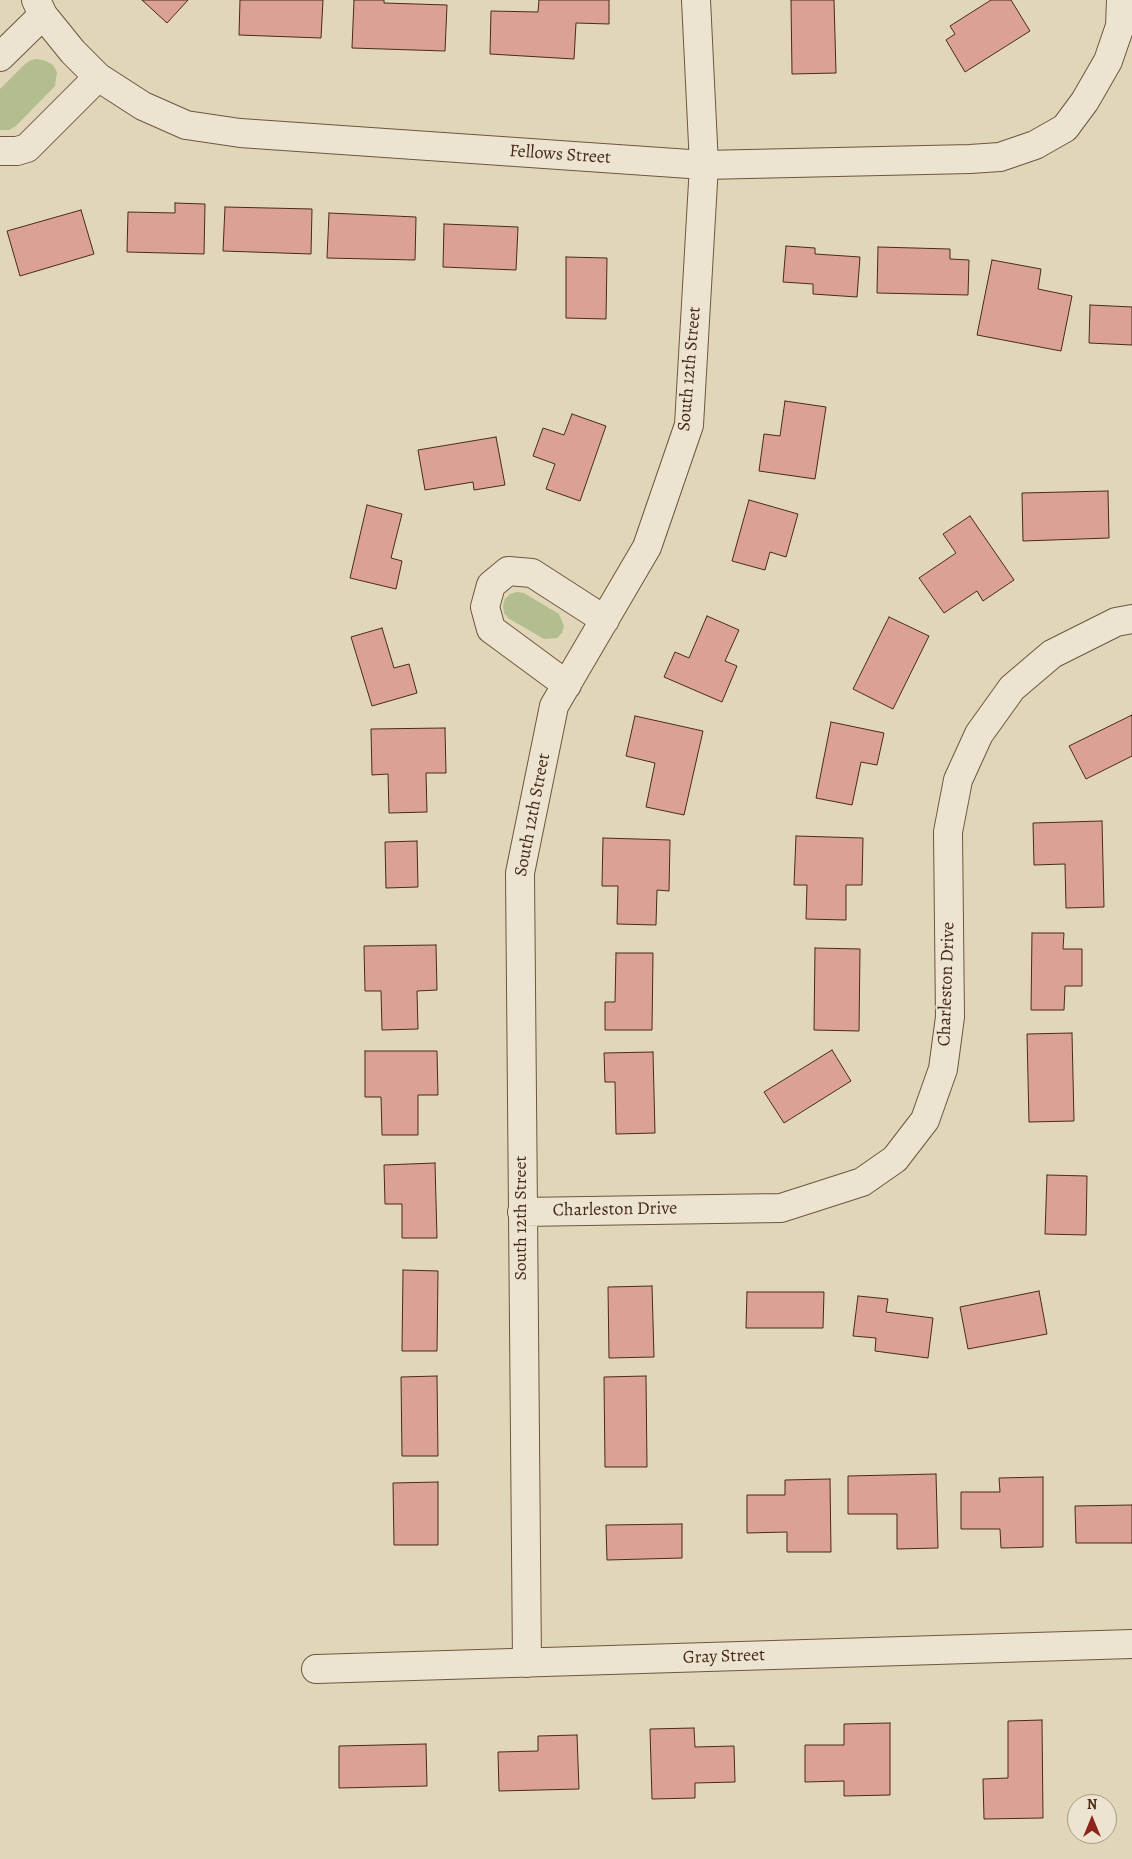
<!DOCTYPE html>
<html>
<head>
<meta charset="utf-8">
<style>
  body { margin:0 }
  #map { position:relative; width:1132px; height:1859px; overflow:hidden; background:#e2d6b8; font-family:Alegreya,serif }
  canvas { display:block }
  .north { position:absolute; left:1067px; top:1794px; width:50px; height:50px; box-sizing:border-box; background:#ece4d1; border:1px solid #aa9a87; border-radius:50%; rotate:0deg; font-size:14px; font-weight:700; line-height:20px; text-align:center; color:#482b17 }
  .north::after { content:''; display:block; margin:auto; width:18px; height:22px; background:#8f2418; clip-path:polygon(50% 0,100% 100%,50% 72%,0 100%) }
</style>
</head>
<body>
<div id="map">
<canvas width="1132" height="1859"></canvas>
<div class="north">N</div>
</div>
<script>
const ctx = document.querySelector('canvas').getContext('2d');
ctx.lineJoin = 'round';
function fill(path, color) { ctx.fillStyle = color; ctx.fill(path, 'evenodd'); }
const shape = rows => new Path2D(rows.map(r => 'M' + r).join(''));
function strokePath(path, color, width, dash) { ctx.strokeStyle = color; ctx.lineWidth = width; ctx.lineCap = dash ? 'butt' : 'round'; ctx.setLineDash(dash || []); ctx.stroke(path); }
function label(font, color, halo, rows, align = 'center') {
  ctx.font = font + ' Alegreya,serif'; ctx.lineWidth = 4; ctx.setLineDash([]); ctx.textBaseline = 'middle'; ctx.strokeStyle = halo; ctx.fillStyle = color; for (const [text, x, y, turn = 0] of rows) {
    ctx.save(); ctx.translate(x, y); ctx.rotate((+turn || 0) * Math.PI / 180); ctx.textAlign = isNaN(turn) ? turn : align; if (halo) ctx.strokeText(text, 0, 0); ctx.fillText(text, 0, 0); ctx.restore();
  }
}
fill(shape([
  [38,59,46,61,53,65,57,72,55,86,16,126,9,130,0,130,0,89,24,65,31,60],
  [517,592,524,593,559,614,564,626,562,633,557,638,544,639,508,618,504,613,503,606,505,599,510,594]
]), '#b2be90');
const building = shape([
  [142,0,188,0,167,23,142,0],
  [240,0,323,0,321,38,239,35,240,0],
  [354,0,384,0,384,3,447,5,445,51,352,48,354,0],
  [539,0,609,0,609,24,576,23,574,59,490,54,491,11,538,12,539,0],
  [791,0,834,0,836,73,792,74,791,0],
  [991,0,1011,0,1030,31,965,72,946,40,955,34,950,26,991,0],
  [175,203,205,204,204,254,127,252,128,212,175,213,175,203],
  [225,207,312,209,311,254,223,251,225,207],
  [81,210,94,254,20,276,7,231,81,210],
  [329,213,416,217,415,260,327,258,329,213],
  [444,224,518,227,516,270,443,267,444,224],
  [786,246,815,248,815,254,860,257,857,297,813,294,813,284,783,282,786,246],
  [878,247,950,249,950,259,969,260,968,295,877,293,878,247],
  [566,257,607,258,606,319,566,318,566,257],
  [992,260,1041,269,1038,289,1072,296,1061,351,977,335,992,260],
  [1090,305,1132,307,1132,345,1089,343,1090,305],
  [785,401,826,407,815,479,759,471,764,434,780,436,785,401],
  [572,414,606,426,580,501,546,489,555,464,533,456,543,428,564,435,572,414],
  [496,437,505,485,474,490,473,482,425,490,418,450,496,437],
  [1108,491,1109,538,1023,541,1022,493,1108,491],
  [749,500,798,514,786,557,770,552,765,570,732,561,749,500],
  [367,505,402,514,391,558,402,561,396,589,350,578,367,505],
  [970,516,1014,580,983,601,977,591,944,613,919,578,956,553,943,534,970,516],
  [707,616,739,630,725,661,737,666,722,702,664,677,675,652,689,658,707,616],
  [889,617,929,636,893,709,853,689,889,617],
  [382,628,394,668,409,664,417,693,372,706,351,637,382,628],
  [1132,715,1132,756,1086,779,1069,746,1132,715],
  [635,716,703,731,684,815,646,807,655,763,626,756,635,716],
  [831,722,884,733,877,765,861,762,852,805,816,798,831,722],
  [445,728,446,773,426,773,427,812,389,813,388,774,372,775,371,729,445,728],
  [1102,821,1104,907,1066,908,1065,864,1034,865,1033,823,1102,821],
  [796,836,863,838,862,885,846,885,846,920,806,919,807,885,794,885,796,836],
  [603,838,670,840,669,891,657,890,656,925,617,924,618,886,602,886,603,838],
  [417,841,418,887,386,888,385,842,417,841],
  [1032,933,1064,933,1063,949,1082,949,1082,986,1065,986,1064,1010,1031,1010,1032,933],
  [436,945,437,990,417,991,418,1029,382,1030,381,991,365,991,364,946,436,945],
  [815,948,860,949,859,1031,814,1030,815,948],
  [616,953,653,953,652,1030,605,1030,605,1002,615,1002,616,953],
  [1072,1033,1074,1121,1029,1122,1027,1034,1072,1033],
  [832,1050,851,1081,784,1123,764,1092,832,1050],
  [365,1051,437,1051,438,1095,418,1095,418,1135,382,1135,381,1097,365,1097,365,1051],
  [653,1052,655,1133,616,1134,615,1082,605,1082,604,1053,653,1052],
  [435,1163,437,1238,402,1238,402,1204,385,1204,384,1165,435,1163],
  [1047,1175,1087,1176,1086,1235,1045,1234,1047,1175],
  [403,1270,438,1271,437,1351,402,1351,403,1270],
  [652,1286,654,1357,609,1358,608,1287,652,1286],
  [1039,1291,1047,1334,968,1349,960,1307,1039,1291],
  [747,1292,824,1292,823,1328,746,1328,747,1292],
  [858,1296,888,1299,886,1312,933,1318,928,1358,875,1351,876,1338,853,1336,858,1296],
  [437,1376,438,1456,402,1456,401,1377,437,1376],
  [646,1376,647,1467,605,1467,604,1377,646,1376],
  [936,1474,938,1548,897,1549,897,1514,848,1514,848,1476,936,1474],
  [1043,1477,1043,1547,1001,1548,1000,1529,961,1529,961,1492,1000,1492,999,1478,1043,1477],
  [830,1479,831,1552,787,1552,787,1532,747,1533,747,1495,785,1495,785,1480,830,1479],
  [438,1482,438,1545,394,1545,393,1483,438,1482],
  [1132,1505,1132,1543,1076,1543,1075,1506,1132,1505],
  [682,1524,682,1558,607,1560,606,1525,682,1524],
  [1042,1720,1043,1818,984,1819,983,1779,1008,1778,1008,1721,1042,1720],
  [890,1723,890,1795,844,1796,844,1781,805,1782,805,1745,844,1745,844,1724,890,1723],
  [694,1728,695,1747,734,1746,735,1782,695,1783,695,1798,652,1799,650,1729,694,1728],
  [577,1735,579,1789,499,1791,498,1752,538,1751,538,1736,577,1735],
  [426,1744,427,1786,339,1788,339,1746,426,1744]
]);
fill(building, '#dba293');
strokePath(building, '#482b17', 1);
const minor = shape([
  [36,0,43,15,73,52,98,77,143,106,186,125,240,133,704,165,970,159,1000,157,1035,145,1065,128,1085,101,1108,61,1120,26,1121,0],
  [0,57,43,15],
  [0,151,17,151,27,148,98,77],
  [567,685,491,629,485,607,491,585,508,571,532,573,605,620],
  [522,1212,781,1208,862,1182,895,1159,925,1120,943,1069,950,1017,948,832,958,780,979,734,1012,688,1052,654,1116,622,1132,619],
  [527,1663,520,873,554,706,647,547,689,425,704,165,696,0],
  [316,1669,1132,1644]
]);
strokePath(minor, '#6e563f', 30);
strokePath(minor, '#ece4d1', 28);
label('18px', '#482b17', '#ece4d1', [
  ["Fellows Street",560,155,4],
  ["South 12th Street",690,369,-85],
  ["South 12th Street",533,815,-79],
  ["Charleston Drive",947,984,-88],
  ["Charleston Drive",615,1210,-1],
  ["South 12th Street",522,1218,-90],
  ["Gray Street",724,1657,-2]
]);
</script>
</body>
</html>
